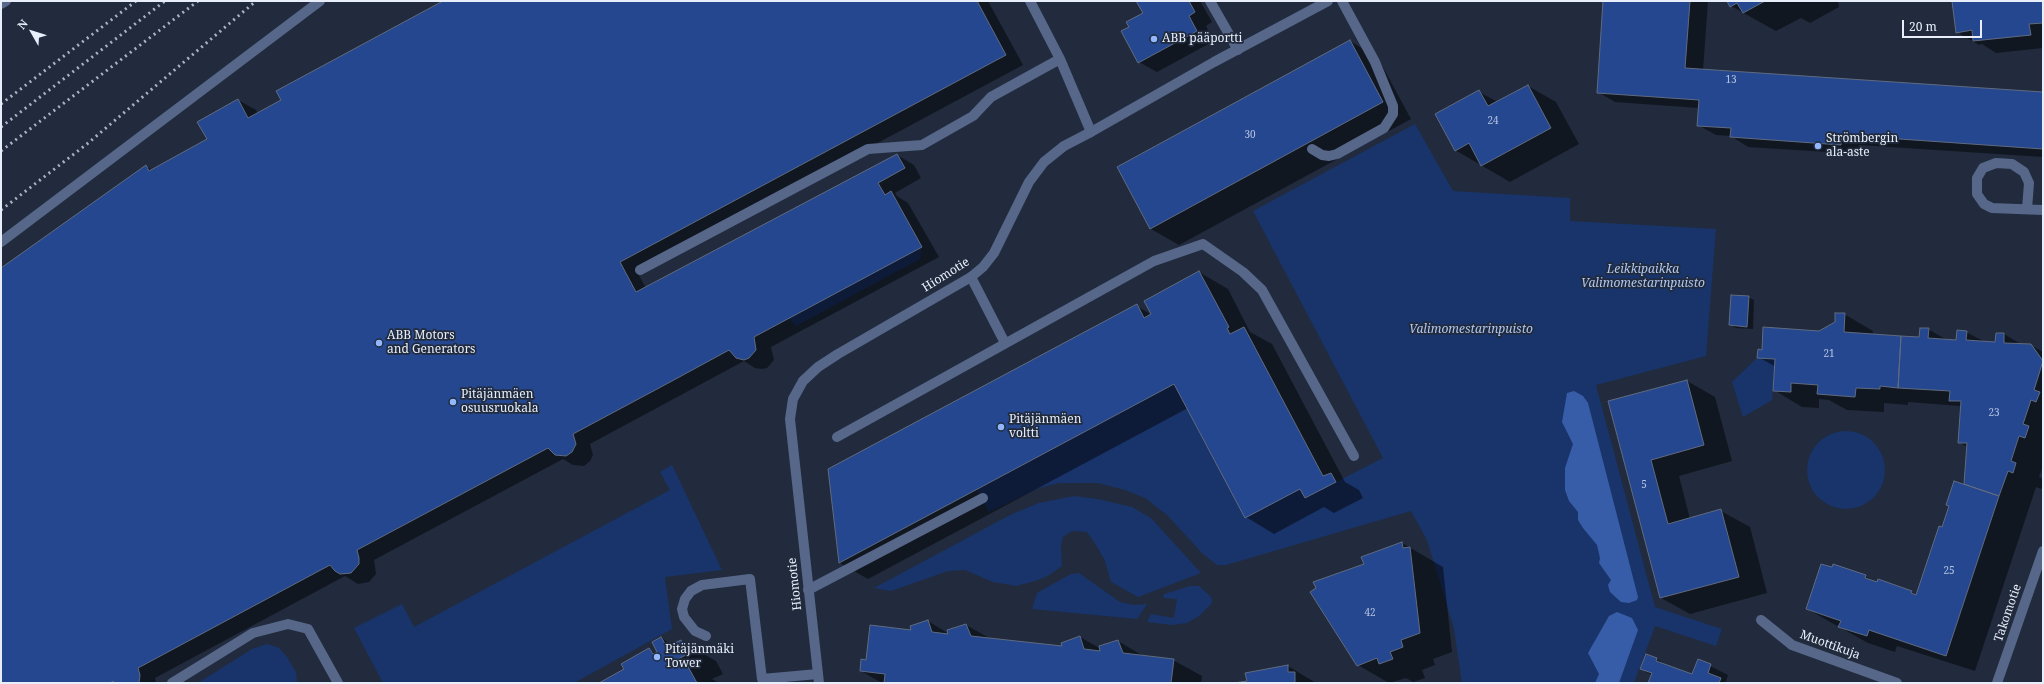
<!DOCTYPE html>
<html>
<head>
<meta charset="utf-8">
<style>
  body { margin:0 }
  #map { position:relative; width:2044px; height:684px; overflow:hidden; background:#212b3d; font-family:"Noto Serif",serif }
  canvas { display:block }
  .frame { position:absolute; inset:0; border:2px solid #e8effb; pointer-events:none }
  .north { position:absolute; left:12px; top:12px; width:40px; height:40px; -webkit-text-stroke:3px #212b3d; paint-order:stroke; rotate:309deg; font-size:11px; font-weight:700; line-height:16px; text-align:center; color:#e8effb }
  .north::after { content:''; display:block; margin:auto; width:14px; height:18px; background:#e8effb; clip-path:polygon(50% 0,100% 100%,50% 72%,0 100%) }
  .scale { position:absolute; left:1902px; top:20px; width:80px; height:18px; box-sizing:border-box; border:2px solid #e8effb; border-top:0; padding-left:5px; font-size:12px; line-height:14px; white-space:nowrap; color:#e8effb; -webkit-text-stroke:3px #212b3d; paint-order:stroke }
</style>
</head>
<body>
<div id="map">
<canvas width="2044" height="684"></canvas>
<div class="frame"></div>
<div class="north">N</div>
<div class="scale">20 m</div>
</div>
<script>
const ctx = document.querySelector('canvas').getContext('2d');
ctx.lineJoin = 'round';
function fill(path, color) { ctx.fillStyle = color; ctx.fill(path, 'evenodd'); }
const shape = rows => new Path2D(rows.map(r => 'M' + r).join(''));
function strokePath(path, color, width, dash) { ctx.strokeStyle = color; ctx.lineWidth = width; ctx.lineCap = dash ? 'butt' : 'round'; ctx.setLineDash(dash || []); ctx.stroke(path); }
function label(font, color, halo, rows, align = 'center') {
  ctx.font = font + ' "Noto Serif",serif'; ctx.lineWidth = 3.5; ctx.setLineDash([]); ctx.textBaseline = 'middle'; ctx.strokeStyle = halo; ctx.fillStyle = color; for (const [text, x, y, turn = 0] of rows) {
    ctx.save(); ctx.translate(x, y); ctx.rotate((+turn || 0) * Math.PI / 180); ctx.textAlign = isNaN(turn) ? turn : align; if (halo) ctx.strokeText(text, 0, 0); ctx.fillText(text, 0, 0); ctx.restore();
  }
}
fill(shape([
  [1415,124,1453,191,1570,198,1570,221,1716,229,1706,356,1596,385,1655,607,1722,629,1716,646,1655,626,1634,683,1462,683,1454,629,1427,540,1411,511,1226,565,1217,565,1203,554,1167,515,1145,498,1125,490,1098,483,1059,483,1039,488,989,512,977,490,1174,384,1245,518,1300,489,1305,498,1383,458,1253,211],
  [922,247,920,259,796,326,789,318],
  [1757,358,1775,359,1772,400,1743,417,1732,382],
  '1807 470a39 39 0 1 1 78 0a39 39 0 1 1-78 0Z',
  [672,465,722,570,665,577,672,629,574,683,383,683,354,628,402,604,414,627,670,490,660,472],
  [1074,496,1098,499,1132,507,1151,518,1201,573,1138,597,1111,582,1105,561,1096,545,1087,532,1072,531,1063,537,1061,545,1062,566,1048,576,1035,581,1016,586,993,582,965,570,948,571,891,591,874,588,1010,515,1039,503],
  [1079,573,1120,602,1134,605,1147,604,1137,619,1032,609,1037,593,1071,574],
  [1190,586,1199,586,1211,597,1212,603,1199,616,1187,623,1172,625,1147,622,1151,614,1174,618,1177,599,1163,598,1164,594],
  [267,644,279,648,287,657,296,672,297,683,198,683,252,649]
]), '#19346a');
fill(shape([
  [1574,391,1583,396,1588,403,1638,597,1637,600,1629,603,1621,602,1610,592,1608,585,1611,580,1599,563,1600,558,1597,545,1583,528,1578,520,1578,512,1569,501,1565,490,1565,468,1573,444,1562,422,1567,393],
  [1617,612,1632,618,1638,630,1619,683,1595,683,1599,674,1588,653,1609,616]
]), '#385da8');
fill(shape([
  [445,1,988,1,1023,65,637,272,646,288,897,155,914,165,921,178,895,193,897,196,908,203,939,257,771,347,774,360,767,368,762,369,755,368,744,361,590,444,593,455,590,461,584,466,573,465,563,459,374,560,376,574,369,582,358,584,345,576,155,678,156,683,1,683,1,269,146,166,152,170,208,140,238,100,256,110,258,114,282,101],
  [1138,1,1200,1,1212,22,1206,26,1214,41,1157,72,1139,62,1130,27,1144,14],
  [1604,1,1708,1,1703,70,2043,93,2043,157,1859,145,1859,154,1748,147,1731,136,1716,135,1698,125,1699,108,1615,102,1598,92],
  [1728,1,1838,1,1839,7,1810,23,1801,18,1776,31,1731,6],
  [1951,1,2043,1,2043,48,1996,53,1982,44,1979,45,1957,32,1953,2],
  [1350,41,1378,58,1411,119,1179,245,1151,229,1118,167],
  [1528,86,1556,102,1579,144,1510,182,1455,150,1479,92,1498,102],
  [1199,272,1228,289,1250,332,1272,344,1345,482,1359,490,1363,498,1334,513,1324,507,1274,534,1246,517,1188,408,868,579,840,563,829,469,1137,306,1152,315],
  [1748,297,1754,300,1753,329,1736,328,1730,325],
  [1844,314,1873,331,1872,335,1920,338,1928,329,1947,340,1957,341,1966,332,1985,342,1996,343,1997,334,2004,334,2022,345,2031,345,2043,352,2043,466,2039,477,2043,479,2043,484,2041,489,2036,487,1975,671,1897,646,1895,652,1868,643,1807,609,1865,576,1876,583,1911,592,1917,595,1943,528,1965,485,1967,447,1959,442,1961,407,1960,406,1908,402,1908,405,1884,403,1884,412,1847,410,1829,400,1819,399,1819,408,1802,407,1774,390,1776,367,1758,357,1763,351,1819,332,1836,323],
  [1687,381,1715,397,1732,461,1679,476,1690,519,1721,511,1750,527,1767,593,1690,614,1661,598,1609,402],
  [1402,543,1443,567,1452,652,1433,659,1435,665,1422,670,1425,678,1413,682,1406,678,1389,683,1358,665,1365,564],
  [928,621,949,634,948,631,966,625,993,640,1063,648,1080,637,1101,649,1118,641,1145,657,1173,660,1202,676,1201,683,882,683,861,671,867,661],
  [661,638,673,645,681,641,716,661,723,674,712,679,719,683,601,683,625,670,649,650,656,653,659,652],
  [1656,659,1670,667,1693,676,1698,660,1728,675,1726,682,1728,683,1649,683,1652,675,1641,669],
  [1288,666,1316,683,1240,683,1248,681,1247,674]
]), '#0007');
const building = shape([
  [443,1,977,1,1006,55,620,262,636,292,897,154,905,168,878,183,885,195,891,191,922,247,754,337,756,350,749,358,744,360,736,358,729,350,672,381,573,434,576,444,572,452,566,456,555,455,548,448,357,550,359,558,359,564,351,573,340,574,335,571,330,565,138,668,140,675,139,683,115,683,113,681,110,683,1,683,1,268,146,165,149,171,207,139,197,122,238,99,248,118,281,100,276,91,443,1],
  [1136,1,1189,1,1195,12,1189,16,1197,31,1138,63,1121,31,1129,27,1126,22,1143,13,1136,1],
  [1603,1,1690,1,1685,68,2043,92,2043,149,1842,135,1841,145,1730,137,1731,128,1697,126,1699,100,1597,93,1603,1],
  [1727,1,1765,1,1743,13,1737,3,1730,7,1727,1],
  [1952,1,2043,1,2043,23,2029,24,2031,35,1973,41,1972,30,1956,33,1952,1],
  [1350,40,1383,102,1150,229,1117,167,1350,40],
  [1528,85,1551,128,1481,166,1469,143,1455,151,1435,114,1479,90,1488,106,1528,85],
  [1199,271,1229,327,1227,328,1230,334,1244,327,1323,476,1331,473,1336,482,1305,498,1300,489,1245,518,1174,384,839,563,828,469,1137,304,1144,318,1151,314,1144,301,1199,271],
  [1731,295,1749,296,1747,327,1729,325,1731,295],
  [1835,313,1845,313,1844,332,1901,336,1898,388,1880,386,1880,389,1856,388,1855,397,1817,394,1818,385,1791,383,1791,392,1773,391,1775,359,1757,358,1758,349,1762,350,1763,327,1819,331,1835,322,1835,313],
  [1920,328,1929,328,1928,338,1956,340,1957,330,1967,331,1966,340,1995,342,1996,333,2004,333,2004,343,2031,344,2043,361,2034,390,2040,392,2036,402,2031,400,2023,424,2029,426,2025,438,2019,436,2011,461,2016,463,2013,473,2008,471,1999,496,1964,484,1967,443,1958,443,1961,401,1949,401,1950,391,1898,388,1901,336,1919,337,1920,328],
  [1687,380,1704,445,1651,460,1668,524,1721,509,1739,577,1660,598,1608,401,1687,380],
  [1954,481,1999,496,1946,656,1869,630,1867,636,1838,627,1841,621,1806,609,1821,564,1832,567,1833,564,1866,575,1865,578,1877,582,1878,579,1912,591,1911,593,1916,595,1939,526,1942,527,1949,506,1946,505,1954,481],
  [1402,542,1403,548,1410,547,1420,633,1401,640,1403,647,1390,652,1393,659,1379,664,1377,658,1357,666,1310,592,1316,588,1313,582,1364,564,1361,557,1402,542],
  [928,620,932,632,948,634,947,630,966,624,971,636,1062,646,1061,643,1080,636,1084,649,1100,651,1099,646,1118,640,1123,653,1174,659,1171,683,884,683,885,674,860,671,861,659,866,660,870,625,911,630,910,626,928,620],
  [661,637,667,647,681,640,688,654,676,660,678,664,683,662,684,664,686,663,697,683,599,683,624,669,621,664,649,648,653,654,657,652,652,642,661,637],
  [1646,654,1657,658,1656,661,1692,674,1698,659,1711,664,1708,673,1721,678,1719,683,1648,683,1652,673,1640,669,1646,654],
  [1288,665,1288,672,1295,672,1295,683,1234,683,1247,681,1245,673,1288,665]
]);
fill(building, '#24478f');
strokePath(building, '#606b80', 1);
strokePath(shape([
  [1210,1,1238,50],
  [1,4,6,1],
  [1060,59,1091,132],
  [1312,149,1322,155,1329,156,1337,154,1384,128,1393,114,1393,106,1375,62,1342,1],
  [2027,209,2029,183,2024,172,2012,164,1996,163,1983,168,1977,178,1977,194,1984,204,1992,208,2043,210],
  [1,242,320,1],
  [640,270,868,149,922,145,973,116,991,97,1060,59,1030,1],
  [971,277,1005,343],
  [837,437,1154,261,1203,244,1243,272,1262,290,1354,456],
  [808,590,983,498],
  [706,636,695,631,684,617,682,609,685,599,691,591,702,585,750,579,762,679,818,674],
  [172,683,253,633,288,624,308,629,338,683]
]), '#566789', 10);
strokePath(shape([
  [1761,620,1792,645,1897,683],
  [819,683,790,419,793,399,803,381,818,367,838,354,971,277,983,267,994,253,1029,182,1044,162,1064,146,1091,132,1214,62,1328,1],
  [1997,683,2043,551]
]), '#566789', 10);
strokePath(shape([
  [1,104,136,1],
  [1,127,165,1],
  [1,151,198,1],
  [1,210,87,144,256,1]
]), '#abb3c1', 3, [2, 4]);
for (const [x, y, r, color] of [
  [1154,39,4,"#92b7fd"],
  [1818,146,4,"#92b7fd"],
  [379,343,4,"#92b7fd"],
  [453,402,4,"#92b7fd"],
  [1001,427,4,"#92b7fd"],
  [657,657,4,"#92b7fd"]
]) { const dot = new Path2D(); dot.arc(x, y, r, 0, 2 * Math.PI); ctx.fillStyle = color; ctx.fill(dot); strokePath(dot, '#212b3d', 1.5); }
label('10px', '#b7c5e0', null, [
  ["13",1731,80],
  ["24",1493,121],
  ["30",1250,135],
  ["21",1829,354],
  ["23",1994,413],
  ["5",1644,485],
  ["25",1949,571],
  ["42",1370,613]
]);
label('12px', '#e8effb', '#212b3d', [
  ["ABB pääportti",1162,39],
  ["Strömbergin",1826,139],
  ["ala-aste",1826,153],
  ["ABB Motors",387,336],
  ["and Generators",387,350],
  ["Pitäjänmäen",461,395],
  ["osuusruokala",461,409],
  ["Pitäjänmäen",1009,420],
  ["voltti",1009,434],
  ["Pitäjänmäki",665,650],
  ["Tower",665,664]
], 'left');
label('italic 12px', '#b1c7f0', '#212b3d', [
  ["Leikkipaikka",1643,270],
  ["Valimomestarinpuisto",1643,284],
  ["Valimomestarinpuisto",1471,330]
]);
label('12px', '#e8effb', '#212b3d', [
  ["Hiomotie",946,275,-32],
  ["Hiomotie",795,584,-96],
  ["Takomotie",2008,613,-71],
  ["Muottikuja",1830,645,20]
]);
</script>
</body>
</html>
